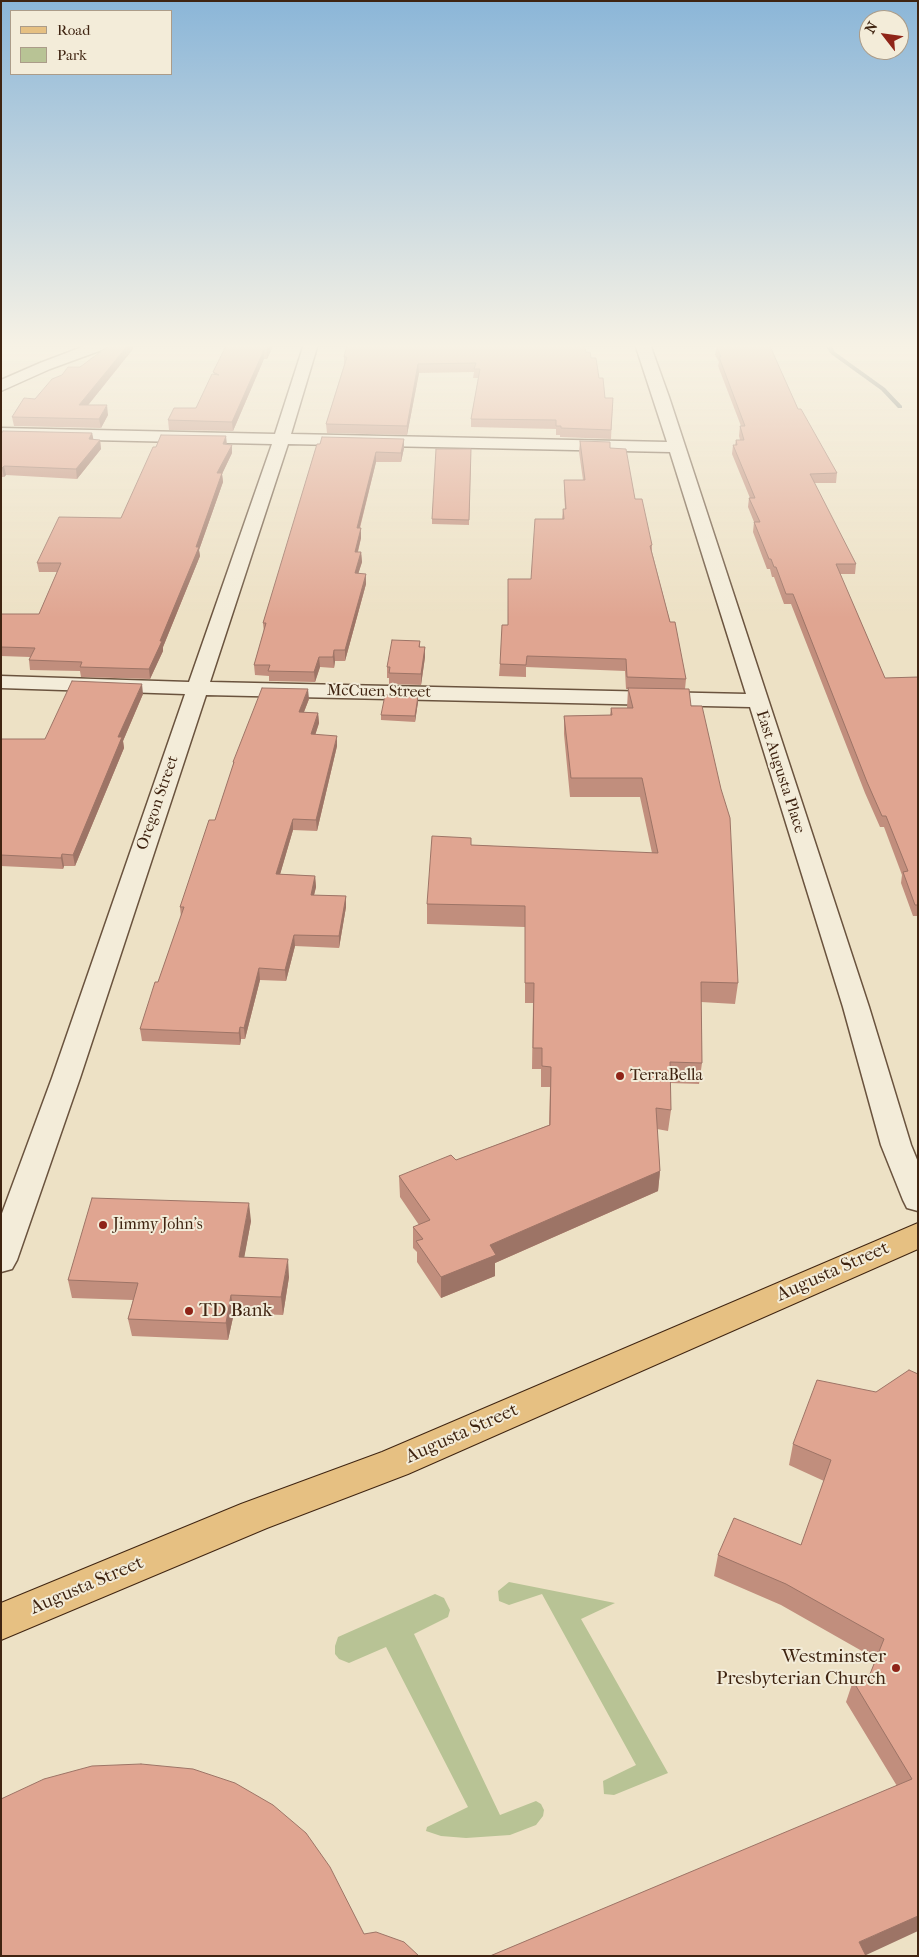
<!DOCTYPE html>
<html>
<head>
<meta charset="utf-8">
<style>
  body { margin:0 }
  #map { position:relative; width:919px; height:1957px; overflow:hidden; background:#ede1c5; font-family:"IM FELL French Canon",serif }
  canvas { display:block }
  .frame { position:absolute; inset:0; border:2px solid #3f2411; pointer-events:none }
  .legend { position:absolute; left:10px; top:10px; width:162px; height:65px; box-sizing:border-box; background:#f3ecd9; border:1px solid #ab9c89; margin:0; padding:6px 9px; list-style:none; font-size:15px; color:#3f2411 }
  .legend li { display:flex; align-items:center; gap:10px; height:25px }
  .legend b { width:25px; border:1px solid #ab9c89 }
  .north { position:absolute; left:859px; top:10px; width:50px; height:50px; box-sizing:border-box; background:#f3ecd9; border:1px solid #ab9c89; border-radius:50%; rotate:300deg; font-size:14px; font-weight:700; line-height:20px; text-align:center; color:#3f2411 }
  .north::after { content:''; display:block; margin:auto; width:18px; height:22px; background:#8f2418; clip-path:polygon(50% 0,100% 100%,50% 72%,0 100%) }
</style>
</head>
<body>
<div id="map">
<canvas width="919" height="1957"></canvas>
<div class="frame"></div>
<ul class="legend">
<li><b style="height:6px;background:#e6c082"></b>Road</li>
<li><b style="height:14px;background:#b8c395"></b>Park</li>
</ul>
<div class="north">N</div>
</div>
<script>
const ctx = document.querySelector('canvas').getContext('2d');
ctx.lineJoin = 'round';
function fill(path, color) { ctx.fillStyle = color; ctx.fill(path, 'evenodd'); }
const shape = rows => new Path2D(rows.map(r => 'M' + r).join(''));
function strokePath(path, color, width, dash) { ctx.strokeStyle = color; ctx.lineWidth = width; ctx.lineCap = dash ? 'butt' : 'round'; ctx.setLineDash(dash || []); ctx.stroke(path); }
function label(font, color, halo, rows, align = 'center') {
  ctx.font = font + ' "IM FELL French Canon",serif'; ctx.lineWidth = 4; ctx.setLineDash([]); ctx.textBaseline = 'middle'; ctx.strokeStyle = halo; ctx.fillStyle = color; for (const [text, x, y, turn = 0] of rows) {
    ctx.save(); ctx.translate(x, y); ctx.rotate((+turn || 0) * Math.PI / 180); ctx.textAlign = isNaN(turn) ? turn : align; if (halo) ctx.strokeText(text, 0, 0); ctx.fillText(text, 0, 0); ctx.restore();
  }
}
fill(shape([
  [509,1582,615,1603,581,1619,668,1773,614,1795,604,1794,603,1781,636,1765,542,1594,509,1605,499,1601,498,1591],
  [435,1594,444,1598,450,1610,448,1617,414,1634,500,1815,536,1801,541,1804,544,1810,543,1816,536,1825,510,1835,466,1838,441,1836,426,1831,427,1827,468,1807,386,1647,349,1663,339,1659,335,1654,335,1646,338,1637]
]), '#b8c395');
fill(shape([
  [824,344,830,344,835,352,885,388,902,406,902,408,898,408,881,390,831,354,824,344]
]), '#797e7a');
const minor = shape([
  [90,344,112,344,110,347,50,369,1,391,1,380,40,363,90,344],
  [304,344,318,344,291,434,667,442,635,344,650,344,669,397,869,1007,911,1145,918,1162,918,1211,907,1208,903,1200,881,1145,843,1007,750,707,206,695,80,1078,17,1260,12,1269,1,1272,1,1216,52,1078,185,694,1,688,1,676,189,682,272,444,1,438,1,428,275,434,304,344],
  [288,444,670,452,746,694,210,682,288,444]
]);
const primary = shape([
  [918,1223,918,1249,408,1474,267,1528,1,1640,1,1603,241,1504,382,1452,918,1223]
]);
strokePath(minor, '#6a533e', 3);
strokePath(primary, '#3f2411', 2);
fill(minor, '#f3ecd9');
fill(primary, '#e6c082');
fill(shape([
  [227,344,274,344,267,359,264,359,233,431,169,430,168,420,196,408,214,374,213,372],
  [721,344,769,344,798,409,837,473,836,483,814,483,856,564,855,574,840,574,885,678,918,677,918,916,913,916,901,883,902,875,884,827,880,827,865,793,791,604,784,604,774,577,772,577,770,569,767,569,753,532,754,522,748,507,749,498,750,498,732,454,733,445,735,445,736,440,740,440,739,436,740,426,741,426,718,366,719,362,715,355,716,346,722,346],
  [133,349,88,405,108,415,101,428,14,426,12,417,35,399,80,367],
  [586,352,591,358,599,378,605,398,613,398,611,439,560,437,560,435,556,435,556,429,471,427,471,419,478,378,473,378,474,372,419,373,407,435,327,433,326,424,344,365,344,357],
  [92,433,93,440,100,440,101,449,77,479,6,475,4,477,1,477,1,434],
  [404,439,404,448,401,462,376,462,360,528,361,538,358,552,361,552,362,562,358,574,366,574,366,584,345,661,335,661,334,668,320,667,315,682,269,681,269,676,255,675,254,665,264,632,263,623,320,444],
  [580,441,610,448,635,499,652,545,652,552,670,622,686,679,685,689,691,706,738,983,735,1004,701,1002,702,1063,699,1084,670,1083,671,1110,668,1131,657,1129,660,1171,658,1191,495,1263,495,1276,441,1298,417,1262,417,1252,413,1248,413,1227,419,1225,400,1197,399,1176,456,1160,549,1125,550,1087,541,1087,541,1069,532,1069,533,1003,525,1003,525,927,427,924,427,904,471,845,652,853,640,797,570,797,564,734,564,716,610,715,611,708,627,708,628,689,626,689,625,671,526,667,526,677,499,676,500,664,508,625,562,519,563,509,565,509,564,491,564,480,583,480,579,452],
  [227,445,232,445,232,453,222,474,223,482,199,550,200,556,163,647,163,651,150,679,81,677,80,671,30,670,29,660,30,657,1,656,1,614,39,614,57,572,39,572,37,563,121,518],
  [471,449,469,525,432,524,432,519],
  [420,641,420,647,425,647,425,657,421,685,389,684,389,678,387,678,387,667],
  [143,694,123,741,124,748,75,866,64,866,63,869,1,866,1,739,45,739],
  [418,696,418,702,415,722,381,720,381,715],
  [309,699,304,712,318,713,319,723,315,735,337,746,317,831,293,830,280,874,315,876,316,887,314,895,346,896,346,907,339,948,295,946,286,981,260,980,245,1039,241,1039,240,1045,142,1041,140,1029,158,982,181,917,180,907,215,820,233,766,233,762],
  [251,1221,244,1257,289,1277,283,1315,234,1313,228,1340,132,1336,128,1319,133,1300,72,1298,68,1280],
  [918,1374,918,1931,490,1956,897,1786,846,1702,853,1681,870,1674,876,1659,781,1605,714,1576,718,1555,801,1545,824,1481,789,1465,793,1444,876,1392]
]), '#c18e7d');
fill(shape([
  [129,344,132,344,133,349,81,414,79,405],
  [269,344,274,344,267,359,267,350],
  [264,350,264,359,233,431,232,422],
  [418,364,419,373,407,435,407,426],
  [107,405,108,415,101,428,99,419],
  [92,433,94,442,89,439],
  [226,436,227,445,223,444],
  [404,439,404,448,401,462,401,453],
  [100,440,101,449,77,479,76,469],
  [232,445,232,453,222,474,223,482,199,550,200,556,163,647,163,651,150,679,149,669,196,547,217,473],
  [376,452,376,462,357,538,357,528],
  [4,466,6,475,4,477,2,468],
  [361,528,361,538,355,562,355,552],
  [361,552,362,562,355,584,355,573],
  [366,574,366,584,345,661,345,650],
  [425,647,425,657,421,685,421,674],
  [334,650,335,661,334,668,333,657],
  [319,657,320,667,315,682,314,672],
  [142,684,143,694,123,741,124,748,75,866,73,855,118,737],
  [308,689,309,699,300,722,299,712],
  [418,696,418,702,415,722,415,716],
  [318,713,319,723,312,745,311,734],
  [337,736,337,746,317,831,316,820],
  [293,819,293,830,277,885,276,874],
  [62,854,64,866,63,869,61,858],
  [315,876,316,887,311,907,311,895],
  [346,896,346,907,339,948,339,936],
  [294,935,295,946,286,981,285,970],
  [259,968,260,980,245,1039,244,1028],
  [240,1027,241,1039,240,1045,239,1033],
  [660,1171,658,1191,495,1263,495,1276,441,1298,441,1277,490,1245],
  [249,1203,251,1221,241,1275,239,1257],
  [288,1259,289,1277,283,1315,281,1297],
  [231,1295,234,1313,228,1340,226,1323],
  [918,1916,918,1931,864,1956,859,1942]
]), '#9d7466');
const building = shape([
  [111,344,129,344,79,405,107,405,99,419,12,417,24,398,35,399,52,379,62,375,68,367,80,367,111,344],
  [227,344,269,344,267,350,264,350,232,422,168,420,174,408,196,408,212,374,219,375,213,372,227,344],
  [347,344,584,344,586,352,590,352,591,358,596,358,599,378,603,378,605,398,613,398,611,430,561,428,561,426,556,426,556,420,471,419,480,369,474,369,476,363,418,364,407,426,326,424,347,357,344,357,347,344],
  [728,344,769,344,798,409,801,409,837,473,810,474,856,564,836,564,885,678,918,677,918,905,915,905,903,872,908,871,886,816,882,816,867,782,793,594,786,594,776,567,774,567,771,559,769,559,754,522,760,522,749,498,755,498,733,445,737,445,736,440,744,440,740,426,745,426,719,357,721,357,716,346,729,346,728,344],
  [3,431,92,433,89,439,100,440,76,469,4,466,2,468,1,468,1,434,3,431],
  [161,435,226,436,223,444,232,445,217,473,222,473,196,547,199,547,160,641,162,641,149,669,80,667,82,662,29,660,35,648,1,647,1,614,39,614,61,563,37,563,59,517,121,518,153,447,156,447,161,435],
  [322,437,404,439,401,453,376,452,357,528,361,528,355,552,361,552,355,573,366,574,345,650,334,650,333,657,319,657,314,672,268,671,270,665,254,665,266,623,263,623,317,444,320,444,322,437],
  [580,441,610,442,610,448,626,449,635,499,642,499,652,545,650,546,670,622,675,622,686,679,627,677,626,659,527,656,526,665,500,664,502,625,508,625,508,579,531,579,535,519,564,519,563,509,566,509,564,480,585,480,580,441],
  [436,449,471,449,469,520,432,519,436,449],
  [392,640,420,641,419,647,425,647,421,674,389,673,390,667,387,667,392,640],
  [72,681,142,684,118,737,122,737,73,855,62,854,61,858,1,855,1,739,45,739,72,681],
  [262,688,308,689,299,712,318,713,311,734,337,736,316,820,293,819,276,874,315,876,311,895,346,896,339,936,294,935,285,970,259,968,244,1028,240,1027,239,1033,140,1029,155,982,158,982,184,907,180,907,209,820,215,820,234,762,233,762,262,688],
  [628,688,689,689,691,706,702,706,721,789,730,818,738,983,701,982,702,1063,670,1062,671,1110,656,1108,660,1171,490,1245,496,1255,441,1277,416,1241,423,1239,413,1227,430,1220,399,1176,451,1155,456,1160,550,1125,551,1067,542,1066,542,1048,533,1048,534,983,525,983,525,906,427,904,432,836,471,838,471,845,658,853,642,778,571,778,564,716,612,715,611,708,633,708,628,688],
  [385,695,418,696,415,716,381,715,385,695],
  [92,1198,249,1203,239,1257,288,1259,281,1297,231,1295,226,1323,128,1319,138,1283,68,1280,92,1198],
  [909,1370,918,1374,918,1916,859,1942,866,1956,490,1956,912,1779,853,1681,870,1674,884,1639,786,1584,718,1555,734,1518,801,1545,831,1460,793,1444,817,1380,876,1392,909,1370],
  [141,1764,193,1769,235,1783,273,1805,306,1833,330,1867,364,1934,376,1932,404,1942,419,1956,1,1956,1,1799,44,1779,92,1766,141,1764]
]);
fill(building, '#e0a591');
strokePath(building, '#9d7466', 1);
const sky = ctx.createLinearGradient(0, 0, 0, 618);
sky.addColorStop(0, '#8bb6d8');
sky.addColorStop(0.56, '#f7f2e5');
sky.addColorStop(1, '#f7f2e500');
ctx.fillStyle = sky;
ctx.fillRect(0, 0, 919, 618);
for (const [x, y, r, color] of [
  [620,1076,5,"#8f2418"],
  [103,1225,5,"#8f2418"],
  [189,1311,5,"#8f2418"],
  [896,1668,5,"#8f2418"]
]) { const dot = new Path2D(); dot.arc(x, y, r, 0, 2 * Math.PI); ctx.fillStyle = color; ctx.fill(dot); strokePath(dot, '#f3ecd9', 2); }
label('16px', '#3f2411', '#f3ecd9', [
  ["McCuen Street",379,692,1],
  ["East Augusta Place",780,772,72],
  ["Oregon Street",158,803,-71]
]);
label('16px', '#3f2411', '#f3ecd9', [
  ["TerraBella",630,1076],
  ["Jimmy John's",113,1225]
], 'left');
label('19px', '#3f2411', '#f3ecd9', [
  ["Augusta Street",833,1272,-24],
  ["Augusta Street",462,1434,-24],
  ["Augusta Street",87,1586,-23]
]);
label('19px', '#3f2411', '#f3ecd9', [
  ["TD Bank",199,1311],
  ["Westminster",886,1657,"right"],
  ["Presbyterian Church",886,1679,"right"]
], 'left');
</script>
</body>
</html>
